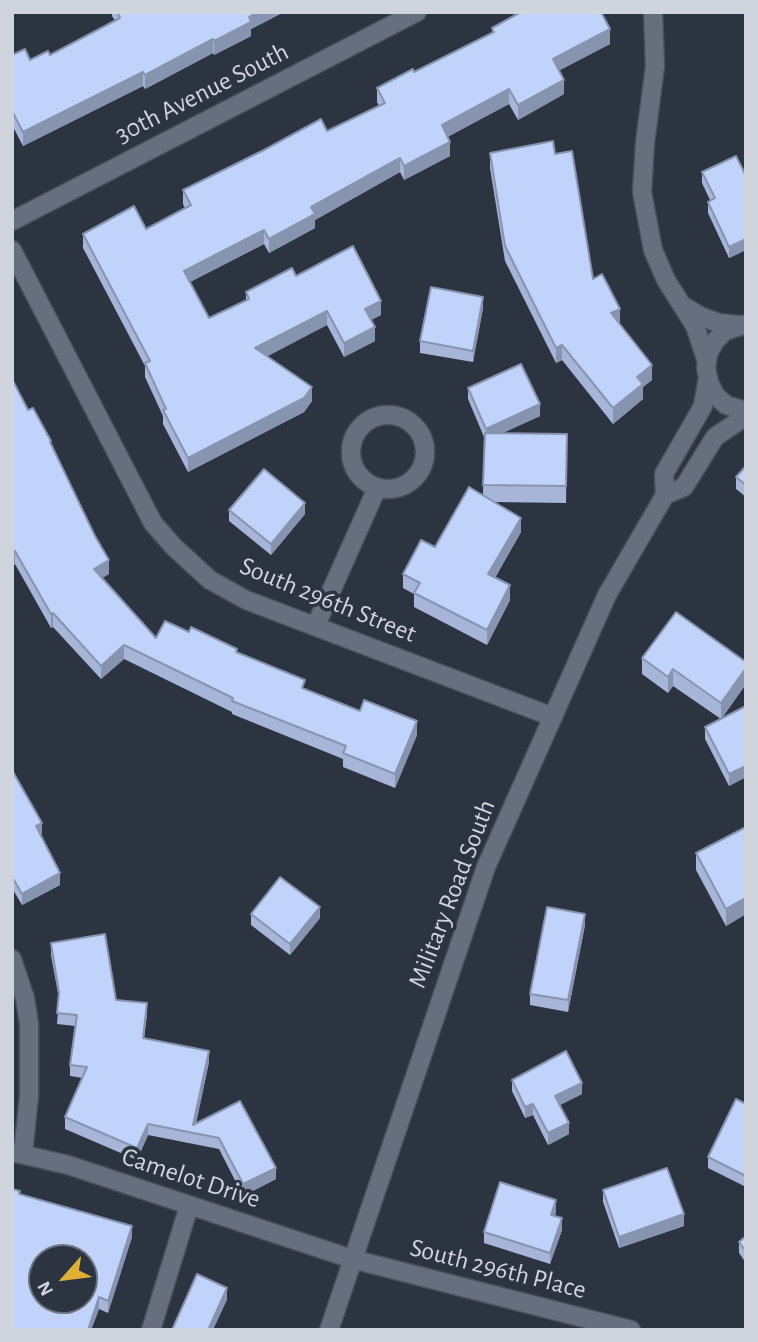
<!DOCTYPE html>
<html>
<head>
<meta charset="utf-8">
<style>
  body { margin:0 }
  #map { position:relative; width:758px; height:1342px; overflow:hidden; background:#2c3341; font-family:"Alegreya Sans",sans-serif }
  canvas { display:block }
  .frame { position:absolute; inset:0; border:14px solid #d0d4dd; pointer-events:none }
  .north { position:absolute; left:28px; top:1244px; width:70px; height:70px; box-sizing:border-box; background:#2c3341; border:2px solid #6e737f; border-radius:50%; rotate:242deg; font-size:19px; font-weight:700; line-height:28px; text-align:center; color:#d0d4dd }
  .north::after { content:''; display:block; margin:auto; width:24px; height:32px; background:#dfb034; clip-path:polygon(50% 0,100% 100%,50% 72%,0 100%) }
</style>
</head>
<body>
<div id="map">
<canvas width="758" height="1342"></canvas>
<div class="frame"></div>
<div class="north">N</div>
</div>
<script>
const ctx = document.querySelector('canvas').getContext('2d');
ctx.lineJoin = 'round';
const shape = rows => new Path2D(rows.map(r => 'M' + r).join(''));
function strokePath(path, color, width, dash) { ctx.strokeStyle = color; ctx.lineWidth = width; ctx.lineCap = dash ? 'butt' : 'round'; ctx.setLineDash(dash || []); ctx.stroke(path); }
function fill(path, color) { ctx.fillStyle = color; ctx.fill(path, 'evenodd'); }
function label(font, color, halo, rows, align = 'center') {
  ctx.font = font + ' "Alegreya Sans",sans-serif'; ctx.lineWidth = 7; ctx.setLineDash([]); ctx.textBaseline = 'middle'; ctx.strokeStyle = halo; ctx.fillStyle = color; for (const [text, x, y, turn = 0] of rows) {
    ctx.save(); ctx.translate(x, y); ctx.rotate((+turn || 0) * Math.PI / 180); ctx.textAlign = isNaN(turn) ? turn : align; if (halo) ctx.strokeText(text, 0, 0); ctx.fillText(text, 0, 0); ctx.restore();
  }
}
const street = shape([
  [653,12,655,66,645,143,642,192,653,250,666,280,695,326,707,362],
  [12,221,417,12],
  [12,250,153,523,174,547,210,580,246,600,553,717],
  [685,307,702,317,719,323,738,325],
  '351 452a37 37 0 1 1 74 0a37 37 0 1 1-74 0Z',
  [316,625,377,488],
  [12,959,25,998,29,1024,29,1096,23,1154],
  [12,1152,68,1165,352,1259,631,1330],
  [151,1330,189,1206]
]);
const secondary = shape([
  [746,324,725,331,715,341,708,354,706,368,709,382,715,395,726,405,746,411],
  [665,495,684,487,715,437,746,416],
  [329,1330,486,867,607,595,665,495,664,474,703,406,708,377]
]);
strokePath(street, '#494e5a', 21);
strokePath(secondary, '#494e5a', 21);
strokePath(street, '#676f7f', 18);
strokePath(secondary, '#676f7f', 18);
fill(shape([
  [112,12,284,12,251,29,251,36,214,55,213,53,145,89,143,86,23,146,12,125,12,55,30,60,50,55,115,21,112,16],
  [492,28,610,44,559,70,564,94,518,120,509,104,447,137,450,156,404,180,400,172,315,220,315,228,269,253,264,244,190,282,209,318,246,301,246,292,296,276,381,315,371,320,375,341,344,357,327,325,266,356,312,401,304,412,188,472,163,424,163,416,145,377,145,366,83,248,83,234,146,229,185,208,183,204,183,190,327,131,379,106,377,102,377,88,414,72,492,34],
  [490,153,555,154,593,279,652,380,643,387,643,399,613,424,562,360,556,363,505,261,490,168],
  [702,172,746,176,746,250,729,258,708,213,708,202,710,200,702,183],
  [483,308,473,362,420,353,420,341],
  [12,379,28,410,51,445,109,574,102,578,156,638,189,632,237,652,305,689,417,735,395,788,343,767,343,759,232,714,232,712,124,659,101,679,53,627,51,628,15,564,12,566],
  [468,388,540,416,502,433,567,434,566,503,494,502,521,532,495,578,510,600,487,645,414,607,414,594,403,588,403,574,435,547,483,495,484,437,468,399],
  [746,466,746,497,736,489,736,477],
  [229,510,305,514,271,555,229,521],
  [642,658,746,684,722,718,746,706,746,777,729,786,705,739,705,727,721,719,673,686,668,693,642,674],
  [12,770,42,834,40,835,60,885,22,905,12,888],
  [746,827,746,914,726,926,696,870,696,853],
  [251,914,320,918,290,955,251,925],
  [585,925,568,1012,530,1005,530,994],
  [51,943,116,1000,147,1014,144,1038,209,1062,196,1123,240,1101,276,1179,243,1196,219,1149,148,1135,137,1160,65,1129,65,1117,83,1078,70,1076,70,1065,75,1026,57,1024,59,999,51,955],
  [512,1080,582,1094,560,1105,569,1134,548,1145,533,1115,525,1118,512,1091],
  [746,1104,746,1187,708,1168,708,1157],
  [603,1190,684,1226,619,1248,603,1202],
  [20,1194,132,1237,108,1313,99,1309,91,1330,12,1330],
  [556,1211,555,1216,562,1230,550,1264,484,1243,484,1232],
  [746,1236,746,1263,739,1253,739,1242]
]), '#a6b5d8');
fill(shape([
  [257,12,284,12,251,29,251,36,214,55,214,41,249,17],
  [610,29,610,44,553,74,553,59],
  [213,39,213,53,145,89,145,75],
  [143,72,143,86,23,146,23,132],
  [564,80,564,94,518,120,518,105],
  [509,89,509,104,442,140,442,125],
  [450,142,450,156,404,180,404,166],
  [400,158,400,172,315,220,315,228,269,253,269,239,311,207],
  [264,230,264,244,184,285,184,271],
  [746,239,746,250,729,258,729,247],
  [483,297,483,308,473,362,473,351],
  [381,301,381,315,365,323,365,309],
  [620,309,620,324,611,313],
  [327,311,327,325,255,363,255,348],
  [375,327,375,341,344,357,344,343],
  [562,345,562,360,556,363,556,348],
  [652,365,652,380,643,387,643,399,613,424,613,408,637,377],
  [312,387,312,401,304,412,188,472,188,458],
  [540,404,540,416,486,441,486,429],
  [305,503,305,514,271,555,271,544],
  [521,518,521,532,488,589,488,574],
  [15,551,15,564,12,566,12,552],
  [109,560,109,574,94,582,94,569],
  [510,585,510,600,487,645,487,630],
  [53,613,53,627,51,628,51,614],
  [124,645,124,659,101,679,101,666],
  [746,668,746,684,721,719,721,703],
  [673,669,673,686,668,693,668,677],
  [417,721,417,735,395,788,395,774],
  [746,766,746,777,729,786,729,774],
  [42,823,42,834,36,838,36,826],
  [60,873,60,885,22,905,22,894],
  [746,898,746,914,726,926,726,909],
  [320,907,320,918,290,955,290,944],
  [585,914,585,925,568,1012,568,1000],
  [147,1003,147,1014,143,1049,143,1038],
  [209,1051,209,1062,194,1133,193,1125],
  [582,1083,582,1094,555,1107,555,1096],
  [533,1104,533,1115,525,1118,525,1107],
  [569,1123,569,1134,548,1145,548,1133],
  [148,1124,148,1135,137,1160,137,1148],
  [276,1168,276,1179,243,1196,243,1184],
  [556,1200,556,1211,551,1226,551,1215],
  [684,1214,684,1226,619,1248,619,1237],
  [562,1218,562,1230,550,1264,550,1253],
  [132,1226,132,1237,108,1313,108,1301],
  [227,1288,227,1300,213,1330,208,1330],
  [99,1297,99,1309,91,1330,88,1330]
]), '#8794b0');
const building = shape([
  [117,12,257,12,249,17,251,22,214,41,213,39,145,75,143,72,23,132,12,111,12,55,25,49,30,60,48,51,50,55,120,18,117,12],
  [521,12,601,12,610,29,553,59,564,80,518,105,509,89,442,125,450,142,404,166,400,158,311,207,315,214,269,239,264,230,184,271,209,318,249,299,246,292,292,268,296,276,353,246,381,301,365,309,375,327,344,343,327,311,255,348,312,387,304,398,188,458,163,410,166,409,145,363,150,361,83,234,134,206,146,229,191,205,183,190,264,150,321,119,327,131,385,103,377,88,413,69,414,72,494,32,492,28,521,12],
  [553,141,555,154,572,151,593,279,602,274,620,309,611,313,652,365,637,377,643,384,613,408,562,345,556,348,505,246,490,153,553,141],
  [736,156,746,176,746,239,729,247,708,202,715,198,702,172,736,156],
  [431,287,483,297,473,351,420,341,431,287],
  [521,364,540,404,486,429,468,388,521,364],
  [12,379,28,410,33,408,51,441,50,442,95,536,109,560,94,569,156,638,165,621,189,632,191,627,237,649,236,652,305,680,302,688,360,711,364,700,417,721,395,774,343,753,346,746,232,701,233,698,124,645,101,666,53,613,51,614,15,551,12,552,12,379],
  [485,433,567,434,566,486,483,485,485,433],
  [746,466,746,485,736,477,746,466],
  [264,469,305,503,271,544,229,510,264,469],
  [469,487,521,518,488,574,510,585,487,630,414,593,420,583,403,574,421,540,435,547,469,487],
  [676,612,746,662,746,668,721,703,673,669,668,677,642,658,676,612],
  [746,706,746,766,729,774,705,727,746,706],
  [12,770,42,823,36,826,60,873,22,894,12,877,12,770],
  [746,827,746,898,726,909,696,853,746,827],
  [280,877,320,907,290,944,251,914,280,877],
  [547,907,585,914,568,1000,530,994,547,907],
  [105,934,116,1000,147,1003,143,1038,209,1051,193,1125,240,1101,276,1168,243,1184,219,1138,148,1124,137,1148,65,1117,87,1067,70,1065,77,1015,57,1013,59,993,51,943,105,934],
  [566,1051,582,1083,555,1096,569,1123,548,1133,533,1104,525,1107,512,1080,566,1051],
  [736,1099,746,1104,746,1176,708,1157,736,1099],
  [667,1168,684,1214,619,1237,603,1190,667,1168],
  [500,1182,556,1200,551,1215,562,1218,550,1253,484,1232,500,1182],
  [12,1189,20,1191,19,1194,132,1226,108,1301,99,1297,88,1330,12,1330,12,1189],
  [42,1258,84,1258,84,1300,42,1300,42,1258],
  [746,1236,746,1251,739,1242,746,1236],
  [197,1274,227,1288,208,1330,172,1330,197,1274]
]);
fill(building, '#c1d3fb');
strokePath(building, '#8794b0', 2);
label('26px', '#d0d4dd', '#2c3341', [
  ["30th Avenue South",202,93,-27],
  ["South 296th Street",328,600,22],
  ["Military Road South",452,894,-69],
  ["Camelot Drive",191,1178,18],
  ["South 296th Place",498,1269,14]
]);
</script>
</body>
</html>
